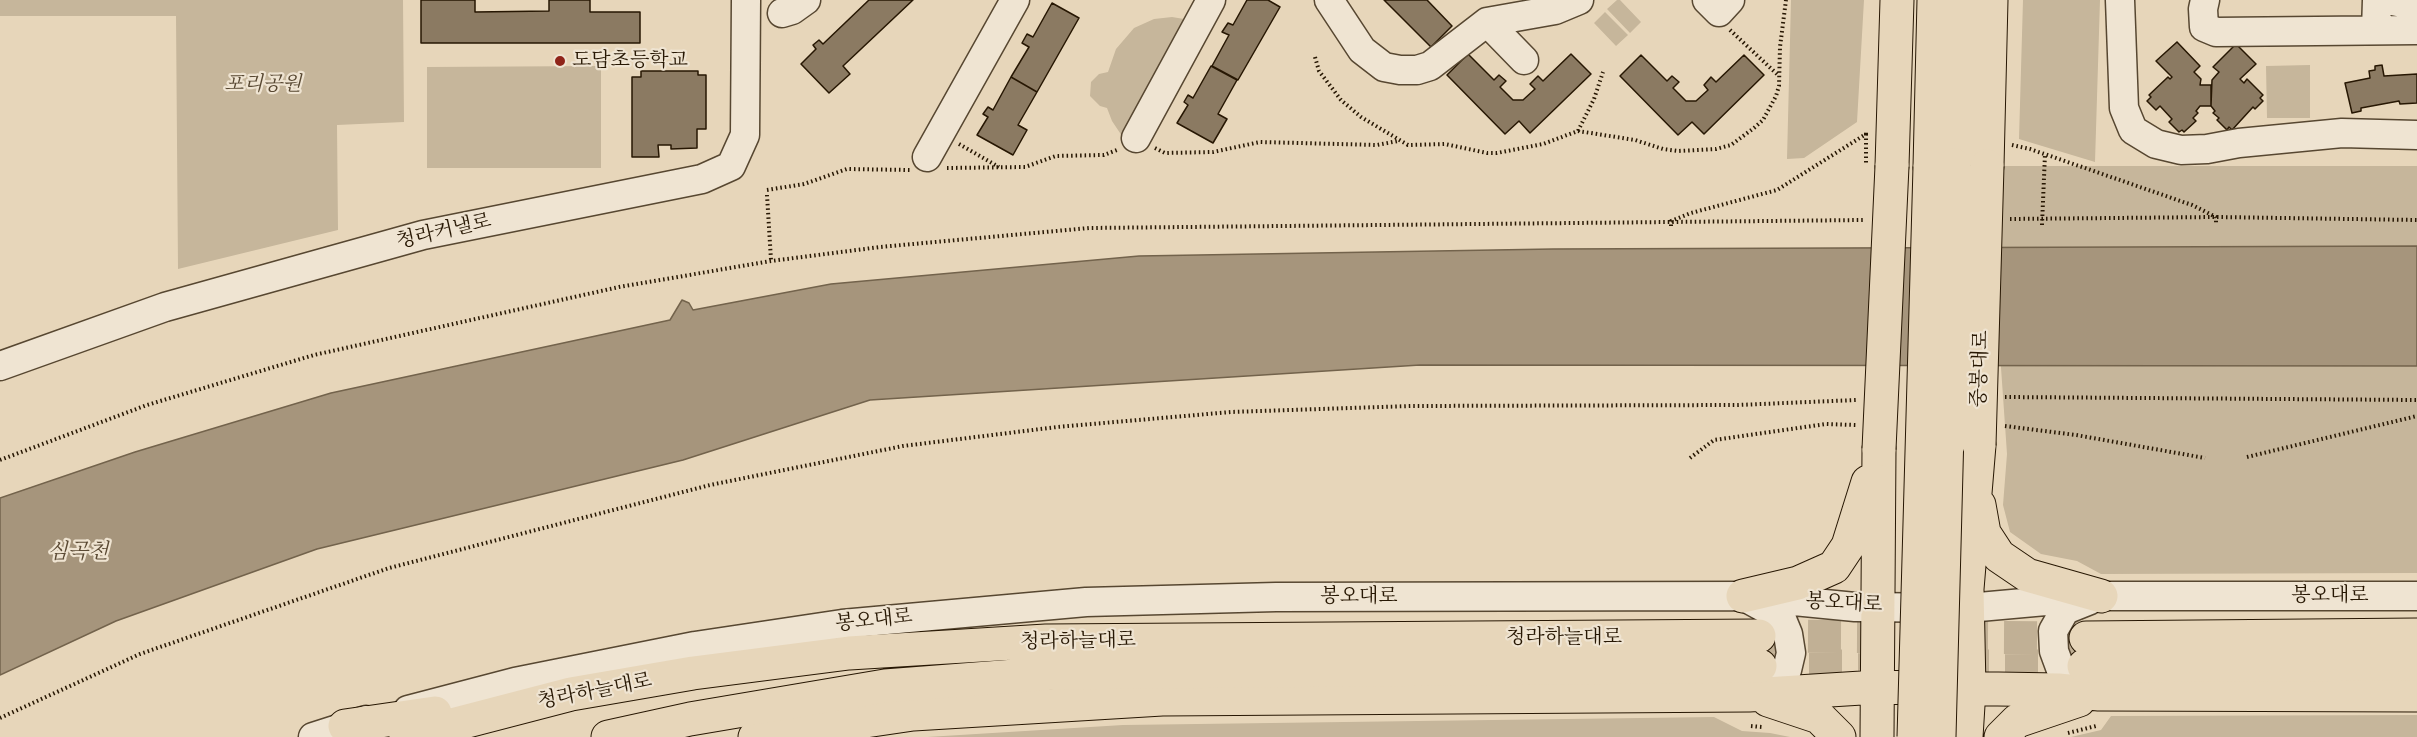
<!DOCTYPE html>
<html>
<head>
<meta charset="utf-8">
<style>
  body { margin:0 }
  canvas { display:block; background:#e7d6ba }
</style>
</head>
<body>
<canvas width="2417" height="737"></canvas>
<script>
const ctx = document.querySelector('canvas').getContext('2d');
ctx.lineJoin = 'round';
function fill(path, color) { ctx.fillStyle = color; ctx.fill(path, 'evenodd'); }
const shape = rows => new Path2D(rows.map(r => 'M' + r).join(''));
function strokePath(path, color, width, dash) { ctx.strokeStyle = color; ctx.lineWidth = width; ctx.lineCap = dash ? 'butt' : 'round'; ctx.setLineDash(dash || []); ctx.stroke(path); }
function label(font, color, halo, rows, align = 'center') {
  ctx.font = font + ' "Libre Bodoni","Noto Serif KR",serif'; ctx.lineWidth = 4.5; ctx.setLineDash([]); ctx.textBaseline = 'middle'; ctx.strokeStyle = halo; ctx.fillStyle = color; for (const [text, x, y, turn = 0] of rows) {
    ctx.save(); ctx.translate(x, y); ctx.rotate((+turn || 0) * Math.PI / 180); ctx.textAlign = isNaN(turn) ? turn : align; if (halo) ctx.strokeText(text, 0, 0); ctx.fillText(text, 0, 0); ctx.restore();
  }
}
fill(shape([
  [0,0,403,0,404,122,337,125,338,230,178,269,176,16,0,16],
  [1617,0,1620,0,1641,22,1630,33,1607,9],
  [1791,0,1864,0,1857,122,1804,158,1787,159],
  [2023,0,2100,0,2095,162,2019,139],
  [1605,12,1628,35,1616,46,1594,23],
  [1172,17,1184,19,1122,136,1112,121,1107,108,1100,106,1090,96,1091,82,1099,74,1108,72,1116,49,1134,28,1154,19],
  [2310,65,2310,118,2267,118,2266,66],
  [601,66,601,168,427,168,427,67],
  [1987,166,2417,166,2417,573,2101,574,2077,561,2041,554,2010,532,2003,505,2007,454],
  [2417,715,2417,737,2071,737,2101,730,2111,716],
  [1714,717,1742,731,1770,733,1790,737,927,737,1123,725]
]), '#c6b69b');
const water = shape([
  [2417,246,2417,366,1420,365,870,400,683,460,317,549,116,621,0,675,0,498,135,452,331,393,670,320,682,300,689,303,693,310,831,284,1139,256,1553,249,2417,246]
]);
fill(water, '#a6957c');
strokePath(water, '#73634c', 1.5);
const building = shape([
  [421,0,475,0,475,12,549,11,549,0,590,0,590,12,640,12,640,43,421,43,421,0],
  [869,0,913,0,843,66,850,74,829,93,801,64,816,49,813,45,819,40,823,44,869,0],
  [1247,0,1268,0,1280,7,1238,80,1212,66,1229,35,1222,32,1228,23,1233,25,1247,0],
  [1384,0,1427,0,1452,26,1431,47,1384,0],
  [1052,3,1079,18,1037,92,1011,77,1029,47,1022,43,1027,34,1033,37,1052,3],
  [2177,42,2200,66,2194,72,2201,79,2200,85,2211,85,2211,106,2200,106,2196,111,2198,113,2193,118,2196,121,2184,132,2182,130,2179,132,2169,122,2172,119,2160,106,2156,110,2147,101,2151,97,2149,95,2168,77,2170,79,2172,77,2156,61,2177,42],
  [2236,44,2256,64,2240,79,2244,83,2247,79,2263,95,2260,98,2263,101,2255,109,2253,107,2232,130,2229,127,2227,130,2217,120,2219,118,2213,113,2215,111,2211,106,2212,80,2219,72,2213,67,2236,44],
  [1468,54,1494,80,1499,75,1506,81,1500,87,1513,100,1523,100,1535,89,1530,84,1538,76,1543,81,1571,54,1591,74,1530,133,1519,121,1505,134,1447,75,1468,54],
  [1641,55,1667,81,1672,76,1679,82,1673,88,1686,101,1696,101,1708,90,1704,85,1711,77,1716,82,1744,55,1764,75,1704,134,1692,122,1678,135,1620,76,1641,55],
  [2382,65,2384,76,2417,74,2417,103,2400,104,2399,101,2361,108,2361,111,2352,113,2345,83,2370,78,2369,71,2375,70,2375,66,2382,65],
  [1211,66,1237,80,1218,114,1227,119,1213,143,1177,123,1188,105,1184,102,1188,95,1193,98,1211,66],
  [641,71,698,71,698,75,706,75,706,129,697,129,697,148,671,149,671,145,658,145,659,157,632,157,632,77,641,77,641,71],
  [1011,77,1037,92,1018,125,1027,130,1013,155,977,135,988,117,983,114,988,107,993,110,1011,77]
]);
fill(building, '#8b7a62');
strokePath(building, '#271703', 1.5);
strokePath(shape([
  [1759,636,2086,638],
  [1760,666,2084,666]
]), '#c1b095', 33, [33, 16]);
const minor = shape([
  [1329,0,1362,50,1384,67,1400,70,1417,70,1430,66,1487,22,1555,10,1579,0],
  [1707,0,1719,12,1730,0],
  [2120,0,2124,108,2133,130,2156,144,2181,150,2207,149,2239,143,2342,133,2417,135],
  [2205,0,2203,9,2204,27,2216,32,2417,30],
  [2388,0,2417,6],
  [782,13,792,10,806,0],
  [1487,22,1524,60],
  [2376,30,2377,0],
  [1136,138,1211,0],
  [927,157,1015,0],
  [0,366,165,307,423,235,702,179,731,166,745,135,746,0],
  [2090,600,2065,610,2053,631,2054,651,2061,670,2099,694],
  [1749,695,1787,670,1791,653,1788,634,1781,617,1750,600],
  [408,710,515,682,695,646,842,624,1086,602,1276,597,1743,596,1855,607,1968,608,2101,596,2417,596],
  [313,737,366,720]
]);
const major = shape([
  [1954,165,1959,0],
  [1892,166,1897,0],
  [1987,166,1991,0],
  [1930,167,1934,0],
  [1979,505,1984,533,1999,556,2027,575,2101,596],
  [1743,596,1798,583,1834,567,1848,546,1868,482],
  [1768,700,1819,717,1839,737],
  [755,737,913,714,1162,699,1749,695,1878,687,2058,690,2099,694,2417,695],
  [1877,737,1879,449],
  [1966,737,1969,689,1967,589,1979,445],
  [2001,737,2017,721,2079,700]
]);
const highway = shape([
  [2086,638,2417,635],
  [2084,666,2417,664],
  [345,726,435,713],
  [406,737,571,694,693,673,849,653,1046,641,1759,636],
  [608,737,690,719,885,686,1054,673,1760,666]
]);
strokePath(minor, '#574731', 31);
strokePath(major, '#271703', 35);
strokePath(highway, '#271703', 35);
strokePath(shape([
  [1730,30,1779,76],
  [1315,57,1319,71,1341,100,1361,117,1408,145,1445,144,1487,153,1497,153,1543,144,1578,131,1635,140,1663,149,1678,151,1716,149,1731,145,1754,128,1763,120,1776,96,1779,86,1780,47,1786,0],
  [1578,131,1594,99,1603,72],
  [959,144,999,167],
  [2012,145,2030,149,2192,205,2216,217,2216,224],
  [1155,148,1165,153,1213,152,1260,142,1377,145,1398,141],
  [947,168,1025,167,1056,156,1104,155,1117,150],
  [767,190,804,184,847,169,910,170],
  [767,195,771,260],
  [2010,219,2216,217,2417,220],
  [2042,225,2045,154],
  [1671,226,1671,221,1691,213,1777,190,1866,134,1866,130],
  [2005,397,2417,400],
  [2005,426,2076,435,2205,458],
  [2247,457,2417,416],
  [1690,458,1714,440,1826,424,1856,425],
  [0,460,147,405,314,355,619,287,771,261,880,247,1089,228,1864,220],
  [0,718,140,654,389,568,710,485,903,446,1057,427,1231,412,1411,406,1738,405,1856,400],
  [1751,726,1762,727],
  [2068,733,2096,726]
]), '#271703', 4, [1.5, 3]);
strokePath(minor, '#efe4d2', 28);
strokePath(major, '#e7d6ba', 33);
strokePath(highway, '#e7d6ba', 33);
const majorBridge = shape([
  [1979,445,1987,166],
  [1879,449,1892,166],
  [1914,737,1930,167],
  [1939,737,1954,165]
]);
strokePath(majorBridge, '#271703', 35, []);
strokePath(shape([
  [1866,134,1866,164]
]), '#271703', 4, [1.5, 3]);
strokePath(majorBridge, '#e7d6ba', 33);
for (const [x, y, r, color] of [
  [560,61,6,"#8f2418"]
]) { const dot = new Path2D(); dot.arc(x, y, r, 0, 2 * Math.PI); ctx.fillStyle = color; ctx.fill(dot); strokePath(dot, '#efe4d2', 2); }
label('20px', '#271703', '#efe4d2', [
  ["도담초등학교",572,61]
], 'left');
label('italic 20px', '#574731', '#efe4d2', [
  ["포리공원",263,85]
]);
label('20px', '#271703', '#efe4d2', [
  ["청라커낼로",444,232,-13],
  ["중봉대로",1981,369,-88],
  ["봉오대로",2330,596],
  ["봉오대로",1359,597],
  ["봉오대로",1844,604,3],
  ["봉오대로",874,621,-6],
  ["청라하늘대로",1564,638],
  ["청라하늘대로",1078,642,-1],
  ["청라하늘대로",595,692,-11]
]);
label('italic 21px', '#5a4933', '#efe4d2', [
  ["심곡천",78,553]
]);
</script>
</body>
</html>
